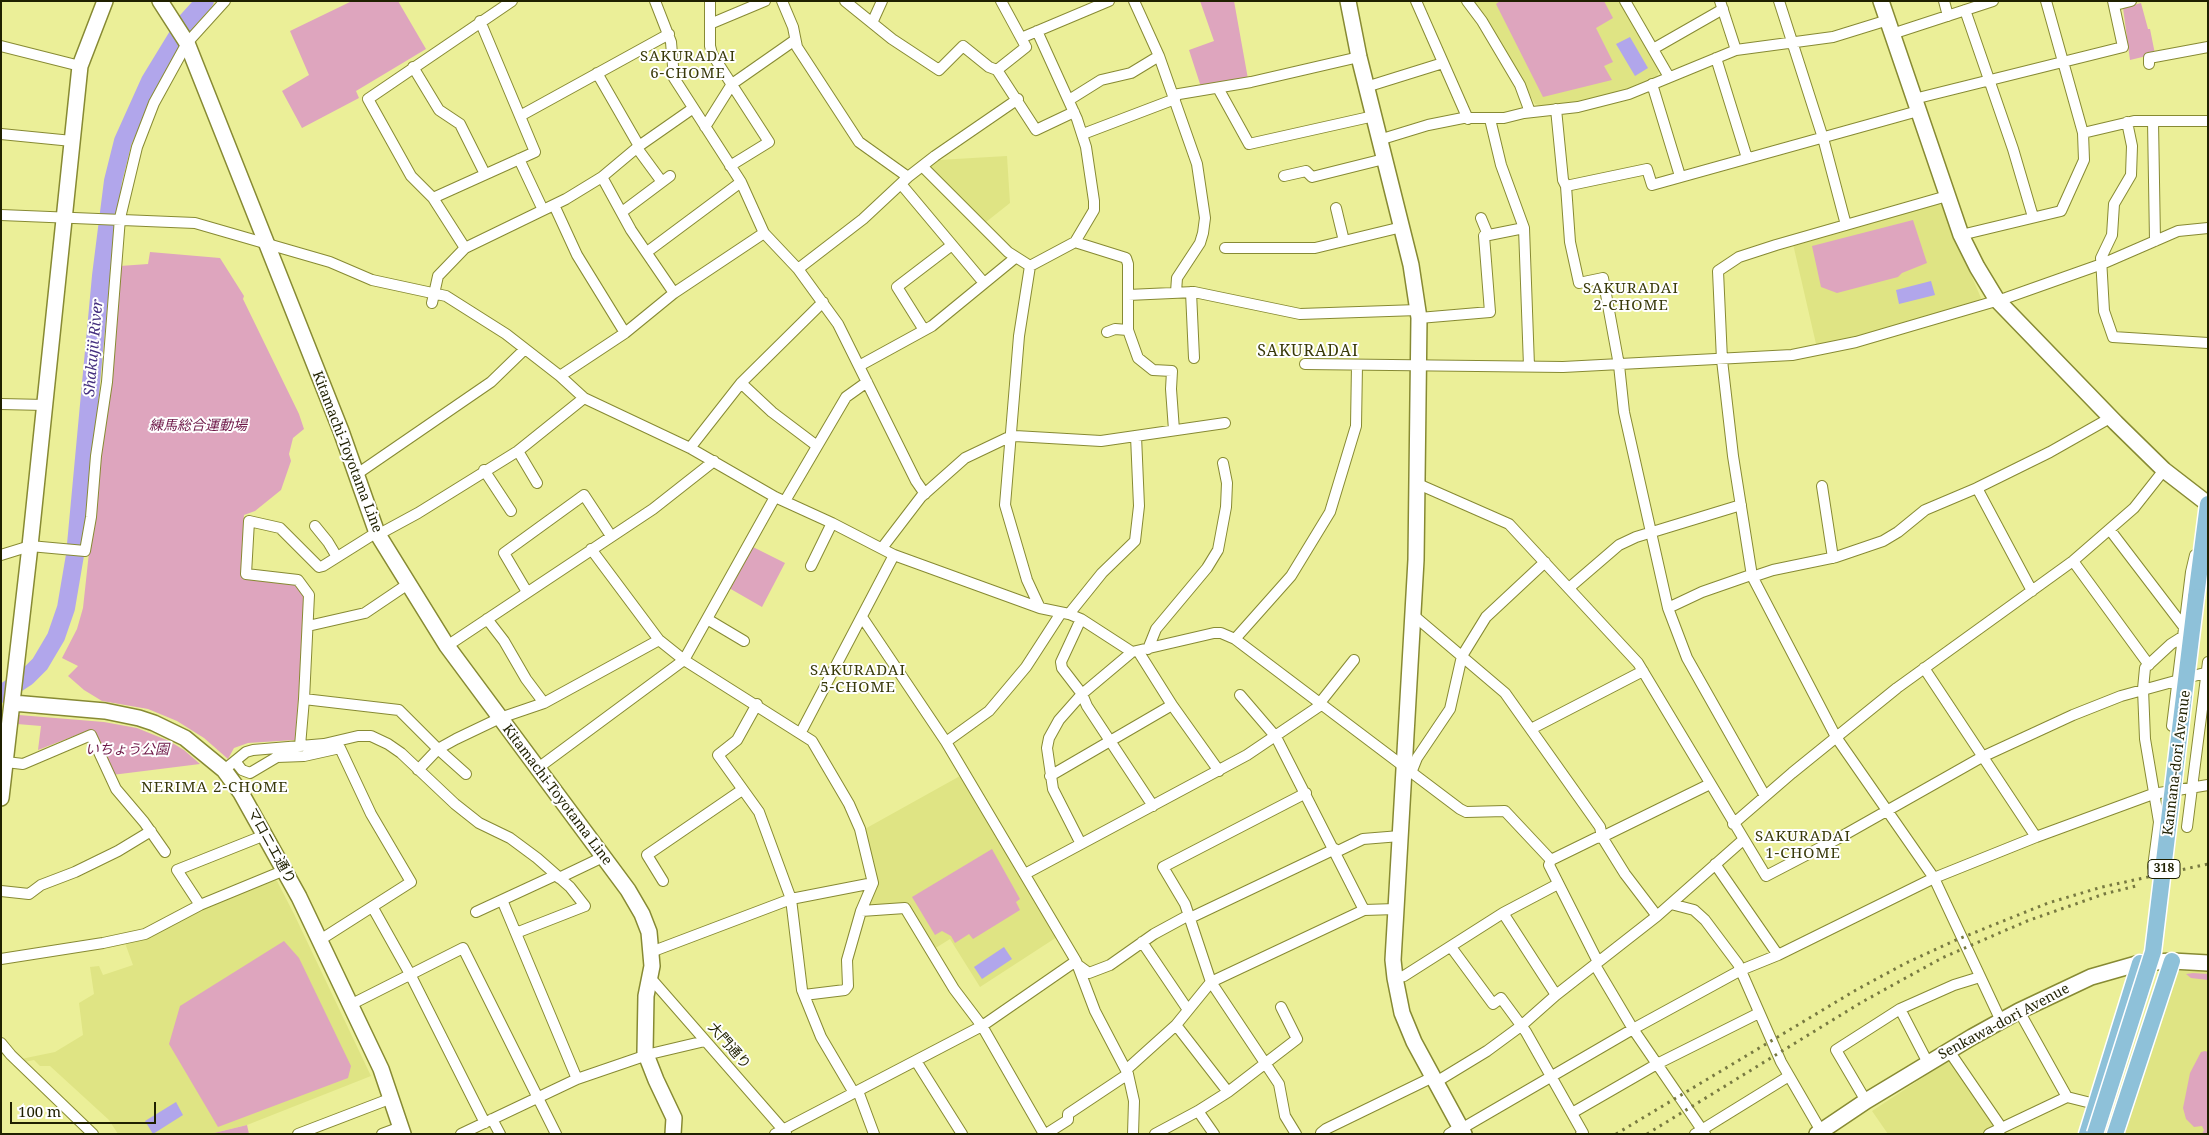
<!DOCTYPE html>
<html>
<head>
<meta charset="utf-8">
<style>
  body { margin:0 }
  #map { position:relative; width:2209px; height:1135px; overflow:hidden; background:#ebef98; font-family:"Noto Serif",serif }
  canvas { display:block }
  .frame { position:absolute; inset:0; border:2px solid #1f2000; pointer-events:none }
  .scale { position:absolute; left:10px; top:1102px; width:146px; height:22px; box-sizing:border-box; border:2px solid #1f2000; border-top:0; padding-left:6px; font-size:15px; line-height:18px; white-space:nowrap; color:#1f2000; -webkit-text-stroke:4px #fff; paint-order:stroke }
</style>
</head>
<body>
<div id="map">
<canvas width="2209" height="1135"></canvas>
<div class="frame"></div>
<div class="scale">100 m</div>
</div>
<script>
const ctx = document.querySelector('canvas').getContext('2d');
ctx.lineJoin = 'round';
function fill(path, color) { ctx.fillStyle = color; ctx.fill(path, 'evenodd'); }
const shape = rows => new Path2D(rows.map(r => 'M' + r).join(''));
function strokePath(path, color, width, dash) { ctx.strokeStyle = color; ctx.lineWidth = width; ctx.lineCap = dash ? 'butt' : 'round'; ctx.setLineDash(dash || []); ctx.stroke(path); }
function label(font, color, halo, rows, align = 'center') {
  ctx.font = font + ' "Noto Serif","Noto Sans JP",serif'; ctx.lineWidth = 4; ctx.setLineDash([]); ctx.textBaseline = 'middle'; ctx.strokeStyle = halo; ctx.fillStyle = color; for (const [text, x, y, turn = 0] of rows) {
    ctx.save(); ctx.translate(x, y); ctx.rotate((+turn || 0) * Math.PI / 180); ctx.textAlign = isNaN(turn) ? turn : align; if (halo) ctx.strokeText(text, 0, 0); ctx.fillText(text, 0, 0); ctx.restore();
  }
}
fill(shape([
  [1474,1,1620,1,1660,69,1655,81,1630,89,1577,103,1542,106,1535,104,1486,18],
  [1007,156,1010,203,986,222,931,170,930,166,938,160],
  [1937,203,1941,205,1981,298,1979,301,1855,338,1819,346,1816,344,1793,244],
  [960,776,1057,937,980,987,950,939,934,949,906,903,869,907,866,903,875,881,863,830],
  [273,879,277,881,294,914,371,1076,247,1125,210,1134,118,1134,109,1120,50,1066,40,1066,34,1060,25,1062,21,1059,55,1052,83,1035,79,1003,94,994,90,967,99,966,103,975,133,965,125,943,196,910],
  [2189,970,2208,972,2208,1134,2118,1134,2172,977,2179,971],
  [1951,1059,1994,1124,1993,1129,1983,1134,1888,1134,1872,1111]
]), '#dfe484');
fill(shape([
  [352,1,398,1,426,49,356,91,359,98,302,128,282,91,309,75,290,31],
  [1200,1,1234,1,1248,79,1201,87,1189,50,1214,41],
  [1500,1,1604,1,1613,18,1596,28,1613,62,1604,66,1612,80,1543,97,1496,4],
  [2141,3,2148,29,2150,29,2155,54,2130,60,2123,8],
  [1913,220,1927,263,1902,273,1898,277,1837,293,1821,287,1812,246],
  [150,252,220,258,244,296,243,299,299,414,304,429,293,438,289,454,291,461,281,490,255,511,244,515,241,575,294,584,306,599,295,740,248,743,234,748,228,759,204,738,177,721,148,709,102,701,84,690,68,676,78,666,62,658,77,629,83,608,120,266,148,264],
  [753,547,785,563,762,607,729,588],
  [19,715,104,722,137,728,169,741,184,750,200,764,112,775,92,729,38,750,41,726,17,724],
  [992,849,1020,899,1016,902,1020,910,973,939,969,934,955,943,951,936,942,931,935,935,912,897],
  [284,941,299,958,351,1066,348,1078,218,1127,169,1044,180,1006],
  [2193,973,2208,974,2208,980,2191,978,2186,974],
  [2205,1051,2208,1052,2208,1134,2202,1134,2204,1130,2202,1126,2194,1127,2186,1119,2183,1108,2190,1073,2201,1052],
  [247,1125,249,1134,210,1134]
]), '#dea5be');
fill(shape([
  [1630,37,1648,68,1635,76,1616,44],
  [1931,281,1935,295,1899,304,1896,290],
  [1004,947,1012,959,982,979,974,967],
  [176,1102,183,1115,153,1134,145,1121]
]), '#b1a6eb');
strokePath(shape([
  [1,694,27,677,40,664,56,637,66,608,75,555,101,276,113,181,123,141,150,81,186,22,205,1]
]), '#b1a6eb', 18);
const street = shape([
  [655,1,671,42,674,78,741,182,764,233,798,269,838,324,916,481,925,494],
  [710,1,710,46,712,54,769,142,730,166],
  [782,1,793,27,797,47,859,142,908,177],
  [845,1,892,39,939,70,963,46,989,67,997,70],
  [1001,1,1026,47,997,70,1036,130,1074,112],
  [1134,1,1159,56,1197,164,1205,218,1203,233,1200,243,1177,278,1176,292],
  [1416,1,1468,119],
  [1467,1,1482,21,1520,85,1530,112],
  [1625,1,1669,77],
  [1720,1,1736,50],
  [1779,1,1823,138,1846,225],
  [1944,1,1948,16],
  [2115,5,2131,1],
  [1965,10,2013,149,2033,217],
  [872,23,882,1],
  [710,24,765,1],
  [1037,31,1077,119,1086,147,1094,201,1094,210,1075,242,1030,266,1019,336,1005,505,1027,580,1040,608],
  [1892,34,1993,1],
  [1021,38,1109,1],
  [1,46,80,66],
  [1653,49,1723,9],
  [1716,58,1747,158],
  [2149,64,2149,58,2208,47],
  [413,67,439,110,460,124,485,174],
  [597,73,639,146],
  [1652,84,1680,176],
  [1366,87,1443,63],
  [1218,88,1249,144,1374,116],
  [1173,95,1251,82,1359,57],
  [1914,99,2123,47,2113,1],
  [1069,100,1101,80,1131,73,1159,56],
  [1556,109,1563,180,1566,186,1570,242,1579,283,1603,278,1619,365,1624,412,1668,608,1687,658,1765,796],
  [520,116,669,34],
  [1490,119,1501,165,1524,228,1529,366],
  [2153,121,2155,241],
  [2127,122,2132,146,2131,175,2114,204,2112,235,2101,258,2104,311,2113,337,2208,343],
  [705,127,732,84,795,40],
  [2083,133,2134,121,2208,121],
  [1,134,72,141],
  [1083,134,1175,99],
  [1379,140,1428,125,1463,118,1504,118,1524,113,1578,107,1629,94,1736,50,1833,37,1888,20],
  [637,148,662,182],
  [519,159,543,210],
  [922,166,1008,252,1030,266],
  [1284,176,1306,171,1312,177,1384,159],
  [602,177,631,230,674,293],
  [901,184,984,283],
  [1566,186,1647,169,1652,185,1918,111],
  [1947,196,1776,245,1739,257,1718,271,1722,360,1733,456,1752,576,1836,737,1934,878,2001,1021],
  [433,198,535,152,480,21],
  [554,205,577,255,625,333],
  [1336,208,1344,241],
  [622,212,670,176],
  [1,215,195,223,330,262,372,280,446,296,506,334,560,376,584,398,690,448,775,497,832,523,894,555,1040,608,1069,614,1081,619,1132,652,1214,633,1221,633,1235,639,1460,809,1466,812,1505,811,1551,860],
  [1481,218,1488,235],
  [1961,235,2061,211,2084,160,2083,133,2046,1],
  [1075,242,1126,258,1128,264,1128,330,1138,358,1153,370,1172,371,1171,389,1174,430],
  [465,248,433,198,411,176,368,99,512,1],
  [1225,248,1315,248,1402,227],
  [647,252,741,182],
  [798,269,863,219,908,177,935,156,1018,99],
  [1191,292,1194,358],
  [1128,295,1194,292,1300,314,1418,310],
  [432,303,438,276,465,248,566,199,602,177,639,146,692,109],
  [1419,318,1490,312,1484,236,1524,228],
  [924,330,897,287,952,245],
  [1107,332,1115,329,1128,330],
  [1305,364,1563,367,1792,355,1856,342,2006,298,2102,264,2178,231,2208,228],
  [859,366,932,326,1015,258],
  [560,376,625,333,674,293,764,233],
  [741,383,772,412,817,446],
  [1,404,45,405],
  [690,448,741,383,823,302],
  [518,451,537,483],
  [484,470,511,511],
  [357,474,491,382,525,349],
  [1418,484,1509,524,1638,663,1766,876,1837,839,1982,757,2073,715,2121,696,2208,672],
  [1822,486,1833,558],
  [1977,488,2032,591],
  [785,501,846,397,867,382],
  [315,526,328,542,337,557],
  [2110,530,2184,627],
  [882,548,921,497,965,458,1007,438,1015,436,1101,441,1225,423],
  [591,549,659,640,684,660,812,741,849,804,860,829,873,883,861,911,847,960,848,986,845,990,804,995],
  [1,555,30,546,85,551,91,517,96,456,107,382,120,218,137,147,154,103,187,43,225,1],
  [2073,561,2149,665],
  [811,566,832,523],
  [1569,588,1619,545,1636,537,1741,505],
  [527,592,504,553,584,495,611,536],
  [1668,608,1702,592,1748,576,1758,575,1773,570,1836,557,1883,541,1898,532,1925,510,1977,488,2050,452,2110,418],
  [1069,614,1102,573,1135,541,1139,506,1136,436],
  [1412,614,1505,693,1600,827,1602,837,1625,874,1657,916],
  [862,617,946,742,1076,961,1095,1011,1128,1074,1134,1101,1133,1134],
  [487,619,504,641,526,679,544,703],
  [707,619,744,641],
  [1081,619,1061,662,1062,668,1082,694,1087,706,1153,806],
  [308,626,365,613,408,584],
  [1235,639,1291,576,1330,512,1356,426,1357,365],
  [447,646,653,509,714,461],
  [1148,649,1156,629,1207,568,1218,550,1226,507,1227,483,1223,463],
  [1138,651,1172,705,1219,771],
  [1924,668,2036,837],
  [1240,695,1276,737,1364,910],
  [304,699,399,710,438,749,466,774],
  [757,704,737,740,718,755,759,812,791,899,802,990,821,1037,854,1093],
  [1319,704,1354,660],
  [2172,726,2191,572,2195,555],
  [1531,729,1643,671],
  [801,732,894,555],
  [946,742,989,711,1026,667,1061,613],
  [300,746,304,699,309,595,298,580,246,574,249,521,280,528,319,567,323,566,374,534,383,532,418,513,518,451,584,398],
  [235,761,242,770,250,773,277,757,304,756,340,748,371,814,411,882,320,940],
  [6,762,23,764,91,735,116,789,144,822,165,852],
  [538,768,684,660,775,497],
  [224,770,246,752,253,750,324,744,358,736,371,736,388,744,401,753,455,804,479,823,510,838,537,858,570,887,585,906,516,933],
  [418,770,438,749,456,739,500,718,544,703,659,640],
  [1411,773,1417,758,1450,709,1462,656,1486,617,1545,562],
  [1050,776,1172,705],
  [1733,824,1792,773,1897,688,2073,561,2134,508,2164,470],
  [2187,827,2208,662],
  [1081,844,1053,789,1047,748,1049,738,1059,720,1082,694,1132,652],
  [1336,852,1363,839,1400,836],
  [1715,864,1778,955],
  [2153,867,2159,822,2145,739,2143,689,2145,668,2171,644,2182,637],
  [1025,874,1247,755,1321,705],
  [559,878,603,857],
  [663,881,647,855,742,790],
  [1,891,29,894,41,885,75,872,118,851,151,831],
  [502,900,577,1079],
  [1671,904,1694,910,1705,920,1738,964,1781,1062,1821,1131],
  [200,905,177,870,265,835],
  [373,908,410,974,485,1123],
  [861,911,905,908,954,989,982,1026,1044,1134],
  [476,912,556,875],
  [1503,913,1556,995],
  [1190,918,1335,849],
  [1142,942,1188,1010],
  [1451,947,1493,1004,1501,998,1526,1032,1583,1133,1581,1134],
  [651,952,791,899,873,883],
  [1,959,103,943,145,934,200,905,285,870],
  [1598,962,1549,865,1551,860,1596,838,1602,837,1710,784],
  [1078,965,1089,973,1110,965,1154,934,1189,915],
  [1595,965,1633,1029,1705,1134],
  [1395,978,1404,976,1503,913,1558,884],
  [649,979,654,982,786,1133],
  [350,1005,463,948,556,1134],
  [1900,1009,1928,1063],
  [2019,1011,2067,1097],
  [1176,1025,1228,1092],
  [1,1043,11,1055,93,1134],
  [1949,1051,2001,1127,1999,1133],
  [916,1061,962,1134],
  [1126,1070,1176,1025,1211,982,1364,910,1396,909],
  [1436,1082,1487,1051,1521,1026,1556,995,1657,916,1743,840],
  [858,1091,874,1134],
  [1866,1101,1836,1050,1900,1009,1954,985,1980,977],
  [1198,1111,1214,1134],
  [1572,1113,1657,1064,1759,1013],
  [492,1119,500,1134],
  [1461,1129,1633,1029,1741,970,1778,955,1934,878,2036,837,2153,794,2208,785],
  [1321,1133,1326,1129,1433,1077],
  [298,1134,392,1098],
  [382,1134,401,1127],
  [461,1134,577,1079,650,1054,705,1041],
  [775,1134,982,1026,1076,961],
  [1046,1134,1068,1120,1068,1114,1128,1074],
  [1155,1134,1198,1111,1228,1092,1297,1039,1281,1007],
  [1296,1134,1285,1116,1279,1084,1211,982,1185,904,1163,867,1306,793],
  [1449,1134,1460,1127],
  [1695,1134,1789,1076],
  [1989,1134,2067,1097,2095,1104]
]);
const secondary = shape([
  [160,1,187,43,341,431,377,533,447,646,628,890,642,914,649,932,652,966,646,996,645,1052,656,1080,674,1118,673,1134],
  [1348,1,1359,57,1411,265,1419,318,1416,560,1396,909,1393,960,1395,978,1402,1013,1414,1042,1464,1134],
  [1881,1,1961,235,1977,267,1997,300,2116,423,2164,470,2208,504],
  [13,703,105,711,139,718,154,723,185,738,224,770,241,793,299,897,381,1069,403,1134],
  [1,798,30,546,80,66,105,1],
  [1817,1134,1866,1101,1972,1037,2019,1011,2091,977,2140,963,2172,961,2208,963]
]);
const primary = shape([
  [2196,597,2208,504],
  [2087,1134,2140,963],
  [2115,1134,2172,961]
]);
strokePath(street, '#878a33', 12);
strokePath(secondary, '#878a33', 18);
strokePath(primary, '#fff', 19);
strokePath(street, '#fff', 10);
strokePath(secondary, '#fff', 15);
strokePath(primary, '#8ec1d9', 16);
strokePath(shape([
  [1616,1134,1856,990,1906,963,1956,940,2048,903,2102,887,2208,864],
  [1647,1134,1862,1002,1942,958,2027,921,2104,894,2140,885]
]), '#777941', 3, [2.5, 5]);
const primaryBridge = shape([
  [2095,1134,2153,952,2196,597]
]);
strokePath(primaryBridge, '#fff', 19, []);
strokePath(primaryBridge, '#8ec1d9', 16);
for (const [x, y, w] of [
  [2164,869,32]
]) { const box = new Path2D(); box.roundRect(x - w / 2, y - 9.5, w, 19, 4); ctx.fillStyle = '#fff'; ctx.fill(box); strokePath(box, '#1f2000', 1); }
label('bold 12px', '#1f2000', null, [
  ["318",2164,869]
]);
label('italic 14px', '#6e1848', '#fff', [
  ["練馬総合運動場",198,426],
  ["いちょう公園",127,750]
]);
label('14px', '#1f2000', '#fff', [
  ["Kitamachi-Toyotama Line",347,452,69],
  ["Kannana-dori Avenue",2177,763,-83],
  ["Kitamachi-Toyotama Line",557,795,53],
  ["マロニエ通り",271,846,61],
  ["Senkawa-dori Avenue",2004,1022,-28],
  ["大門通り",729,1046,49]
]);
ctx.letterSpacing = '1px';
label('15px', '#383909', '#fff', [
  ["SAKURADAI",688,57],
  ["6-CHOME",688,74],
  ["SAKURADAI",1631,289],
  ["2-CHOME",1631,306],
  ["SAKURADAI",858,671],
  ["5-CHOME",858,688],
  ["NERIMA 2-CHOME",215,788],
  ["SAKURADAI",1803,837],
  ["1-CHOME",1803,854]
]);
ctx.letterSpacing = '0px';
label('italic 15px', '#442f7f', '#fff', [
  ["Shakujii River",94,348,-85]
]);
ctx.letterSpacing = '1px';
label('16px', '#383909', '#fff', [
  ["SAKURADAI",1308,351]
]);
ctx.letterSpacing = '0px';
</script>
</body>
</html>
